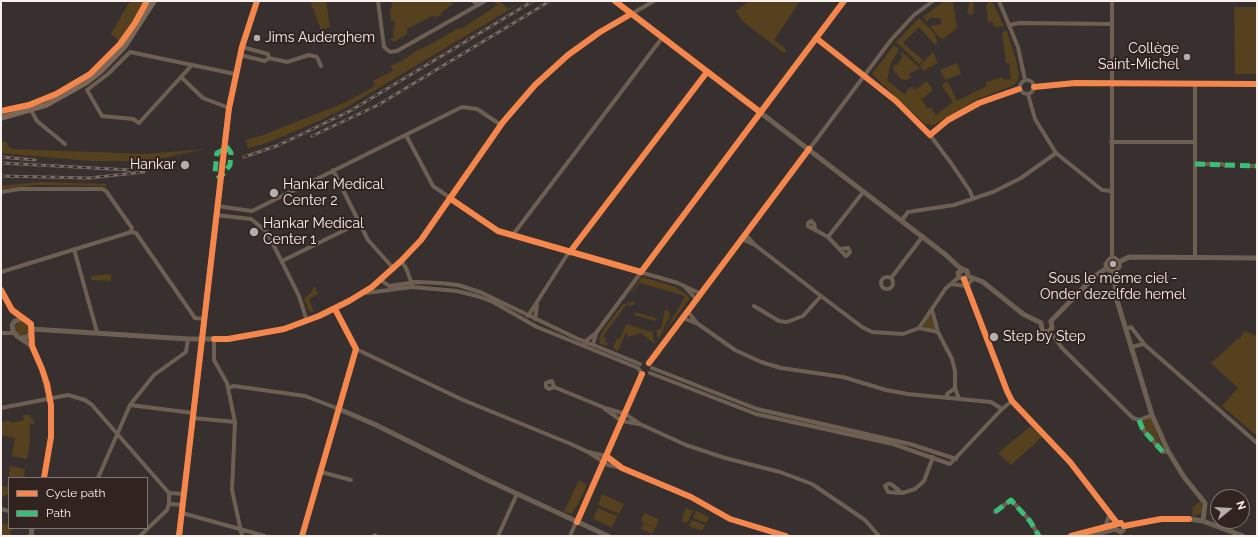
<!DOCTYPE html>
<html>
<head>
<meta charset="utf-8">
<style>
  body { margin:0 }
  #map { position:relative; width:1258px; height:537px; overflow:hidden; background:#38302e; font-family:Raleway,sans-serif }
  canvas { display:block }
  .frame { position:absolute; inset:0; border:2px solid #f9f0ed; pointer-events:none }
  .legend { position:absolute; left:8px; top:477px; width:140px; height:52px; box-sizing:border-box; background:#312420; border:1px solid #817672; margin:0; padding:5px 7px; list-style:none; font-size:12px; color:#f9f0ed }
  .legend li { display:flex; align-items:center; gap:8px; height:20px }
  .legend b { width:20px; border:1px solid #817672 }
  .north { position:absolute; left:1210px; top:489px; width:40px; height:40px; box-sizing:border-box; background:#312420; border:1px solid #817672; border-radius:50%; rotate:72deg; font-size:11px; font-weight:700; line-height:16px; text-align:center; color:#f9f0ed }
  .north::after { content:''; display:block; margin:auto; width:14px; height:18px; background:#b5adaa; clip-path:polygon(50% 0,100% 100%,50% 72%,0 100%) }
</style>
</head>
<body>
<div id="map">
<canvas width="1258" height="537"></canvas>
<div class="frame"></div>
<ul class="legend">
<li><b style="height:5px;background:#f5874c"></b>Cycle path</li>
<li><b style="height:5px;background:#3abd76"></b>Path</li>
</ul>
<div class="north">N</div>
</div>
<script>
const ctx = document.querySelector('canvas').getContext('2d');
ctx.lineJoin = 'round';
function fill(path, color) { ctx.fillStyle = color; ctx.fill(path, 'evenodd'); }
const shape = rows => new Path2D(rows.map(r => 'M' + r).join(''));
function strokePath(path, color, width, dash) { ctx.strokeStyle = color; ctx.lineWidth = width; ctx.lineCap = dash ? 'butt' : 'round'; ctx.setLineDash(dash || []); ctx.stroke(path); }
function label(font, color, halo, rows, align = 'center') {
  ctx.font = font + ' Raleway,sans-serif'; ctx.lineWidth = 4; ctx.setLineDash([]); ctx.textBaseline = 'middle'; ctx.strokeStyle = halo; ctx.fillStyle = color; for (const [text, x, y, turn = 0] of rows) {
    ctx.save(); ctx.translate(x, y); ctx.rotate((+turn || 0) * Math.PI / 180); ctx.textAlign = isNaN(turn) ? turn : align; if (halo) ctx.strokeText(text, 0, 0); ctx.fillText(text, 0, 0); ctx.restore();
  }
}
fill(shape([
  [130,1,145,1,136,19,119,41,111,34],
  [310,1,326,1,330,27,321,30],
  [391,1,450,1,451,3,452,2,454,3,441,13,441,15,435,17,432,16,407,29,407,34,394,42,390,39,394,38,393,30,395,25,394,20,391,21,391,15,390,15,390,9,392,8],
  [494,1,499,1,508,9,524,1,347,107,321,120,267,143,248,148,246,140,263,135,344,103,375,86,373,81,393,71,390,66,402,61,416,51,435,42,457,29,462,28,492,9,496,5,497,6,498,5],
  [749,1,800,1,774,40,787,50,784,53,742,21,736,11],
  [944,1,955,1,953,2,957,28,943,39,940,38,930,26,941,24,941,18,930,18,927,22,923,17],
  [970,1,973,1,974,12,971,15,967,12],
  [987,1,992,1,1004,26,994,27,993,22,988,22,986,5,988,5],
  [1234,7,1257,7,1257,74,1235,74],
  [919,18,935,34,937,42,936,46,919,27,903,43,923,60,919,64,896,42],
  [1007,31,1017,64,1019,76,1017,82,1012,86,977,99,934,125,925,124,872,74,894,45,898,48,898,52,891,63,887,80,905,95,909,88,912,87,915,90,927,81,933,90,922,99,916,91,928,109,930,107,936,115,953,102,942,86,944,83,947,82,949,84,957,101,987,86,986,82,1003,77,1004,80,1011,79,1009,63,1006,63,1002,32],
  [902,52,920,68,909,74,911,78,906,80,901,79,893,70,894,64,896,66,897,65,903,56,900,53],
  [933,52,938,63,923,71,920,65],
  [957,63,961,74,945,80,940,70],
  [1,142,6,142,11,149,147,154,205,149,148,161,91,161,1,153],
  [39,182,106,184,106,188,102,186,37,185,1,189,1,186],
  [111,274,111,281,92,280,91,276],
  [642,277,676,287,690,298,664,333,685,297,682,295,640,283,629,296],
  [314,286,318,294,309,299,314,312,311,312,309,311,304,298,311,293],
  [634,301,635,304,630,306,627,304,603,336,606,339,605,342,608,343,607,346,600,344,599,339,604,329,622,305],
  [665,310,669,311,670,315,659,339,657,335,657,329,661,329],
  [635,312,656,318,655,321,634,315],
  [931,315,935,328,933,330,923,326,929,316],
  '15 328a7 7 0 1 1 14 0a7 7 0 1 1-14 0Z',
  [626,324,651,332,652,330,655,344,641,333,628,337,626,332,618,351,613,348,617,338,620,339],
  [1244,331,1257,336,1257,436,1222,406,1238,388,1211,363,1239,338,1240,339],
  [23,415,30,415,31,419,34,419,34,424,30,424,30,443,27,459,12,456,15,438,1,435,2,422,10,420,11,423,24,420],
  [1151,417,1158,437,1165,450,1163,450,1141,425,1141,421],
  [1031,426,1042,437,1011,465,998,453],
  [10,466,25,469,24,478,9,478],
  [9,479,9,496,8,494,2,497,1,486,7,487],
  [579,480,587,485,578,504,572,513,568,513,564,512],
  [602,494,624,504,619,514,598,505],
  [1201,501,1201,513,1192,517,1193,507],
  [598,508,617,516,612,527,593,519],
  [686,508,693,511,687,523,681,521],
  [696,511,709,517,706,523,693,518],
  [644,513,659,519,656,528,641,521],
  [692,520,705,525,702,531,689,526],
  [1,523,9,524,9,528,14,528,10,531,11,535,1,536],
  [644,523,655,528,652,534,641,529]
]), '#55411d');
strokePath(shape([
  [378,1,384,47,390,52,397,51,485,1],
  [473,1,479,5],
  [999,1,1018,47,1025,80],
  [1112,1,1112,258],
  [1010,25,1019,23,1112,24],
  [816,38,896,101,930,135,951,163,970,191,973,199],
  [240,55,265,61,269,58,268,54,242,47],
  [269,58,287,62,309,55,317,57,321,66],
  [191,66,139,123,133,119,102,116,87,90,108,74,130,52,235,74],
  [181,77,203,98,229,108],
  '1020 87a7 7 0 1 1 14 0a7 7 0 1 1-14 0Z',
  [1034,87,1075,83,1257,84],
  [1028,94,1035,119,1056,153,1102,190,1111,191],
  [31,110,37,121,65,144],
  [406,135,433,186,498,231,678,283,701,294],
  [930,135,948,120,979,103,1019,89],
  [1111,142,1195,142],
  [1195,164,1222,164,1226,166],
  [1242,166,1257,166],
  [333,170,368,240,394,269],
  [1,192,20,189,102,189,106,191,132,228,131,232],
  [217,206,252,211],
  [252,211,462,107,477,109,501,125],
  [216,215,251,219,267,232,299,296,307,321],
  [902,220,908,212,954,205,993,192,1021,178,1056,153],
  [815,229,814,224,811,221,808,223,808,226,828,237,846,256,850,252,848,248,840,249],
  [131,232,136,233,195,318,204,319],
  [745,234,755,245,821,296,862,327,872,332,903,334,919,328,946,288,959,277],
  [512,236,662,38],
  [828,237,864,191],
  [742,239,755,245],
  [74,249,97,332],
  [1195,258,1195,84],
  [282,261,359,223],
  [401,261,406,268,412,284],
  [1,272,131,232],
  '881 283a6 6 0 1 1 12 0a6 6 0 1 1-12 0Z',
  [891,278,923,236],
  [964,279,1007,391,1012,401,1070,462,1117,523],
  [381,280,389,286,416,282,440,283,458,285,480,292,576,338,640,364],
  [951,284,966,286,974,278],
  [684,286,697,300],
  [366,293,412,287,457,291,477,296,493,302,537,327,638,368,642,374],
  [754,306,779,321,787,322,803,316,821,296],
  [335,309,372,287,401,261,421,240,503,122,535,85,568,55,600,32,654,1],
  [688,312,698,324],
  [528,316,567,255,707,72],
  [683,318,698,324,735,350,761,362,781,368,843,377,886,390,908,394,991,402,1002,409],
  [535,319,537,305],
  [919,328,938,332,932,310],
  [1126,329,1131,327,1145,345],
  [1050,331,1062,348,1133,418,1139,420,1152,415],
  [938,332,952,359,955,371,955,388,959,399],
  [1,333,13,333],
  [214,339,214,360,227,383,235,422,232,490,242,536],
  [593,345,596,333],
  [584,346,587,340,596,333,760,112],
  [1132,347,1143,344,1145,345,1257,443],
  [356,349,463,400,571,444,588,452,608,465,622,468,691,497,730,519,786,536],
  [649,363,891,40,914,15,933,1],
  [652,368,757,409,910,444,956,459],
  [650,373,756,414,893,444,950,464,1002,409,1012,401],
  [554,387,552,381,546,383,546,387,549,389,554,387,605,408,625,414,640,424,686,445,725,458,780,472,812,484,865,520,879,536],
  [228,388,234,386,305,396,339,409,302,536],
  [947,398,947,394,955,388],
  [130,405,193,413],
  [1,408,68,395,85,400,92,405,169,493],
  [605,409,622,421,639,424],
  [193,418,235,422],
  [1139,420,1143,430,1163,452,1168,451],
  [589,452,606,456],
  [321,472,351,480],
  [98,478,130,405,154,375,186,352,188,339],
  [899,493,888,492,885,486,888,484,891,484,902,493,915,489,924,481,933,457],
  [183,505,169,504,169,493,184,494],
  [1,509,9,511],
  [995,512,1011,500,1030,521,1039,536],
  [182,513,265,536],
  [1105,527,1110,514],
  [140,536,167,510,169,504],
  [374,536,375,535],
  [498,536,517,494],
  [570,536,642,374]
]), '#6e5f53', 4);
strokePath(shape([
  [615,1,946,255,960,268,967,271,968,276],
  [760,112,844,1],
  [1119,262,1129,257,1257,258],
  [1107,268,1106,264,1110,259,1114,258,1119,262],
  [1107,268,1110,271,1115,271,1119,267,1119,262],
  [963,270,958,273,959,277,964,279,968,276],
  [1114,271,1116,297,1152,415,1168,451,1184,477,1205,503,1203,521],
  [968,276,983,282,1023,314,1041,323],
  [1,290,12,310,31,324,31,333,27,337,21,338],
  [23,318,15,321,12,325,13,331,17,336,32,346],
  [1051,321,1095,276,1107,268],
  [1041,323,1042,331,1048,332,1052,328,1051,321],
  [32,329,188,339,228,339,284,329,335,309,356,349,339,409,376,425,483,478,608,536],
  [31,333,32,346,42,369,51,405,51,437,44,478],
  [1124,526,1161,519,1189,519,1203,521,1243,536],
  [31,536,32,528],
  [1071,536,1118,523,1124,526],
  [1089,536,1115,529,1121,532,1123,530,1124,526]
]), '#6e5f53', 5);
strokePath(shape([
  [1,118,46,105,87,82,101,71,125,46,154,1],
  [179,536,229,108,242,47,257,1]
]), '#7b6858', 5.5);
const rail = shape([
  [312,136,378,105,550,1],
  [1,157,35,160],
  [244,157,279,145,350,111,533,1],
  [1,163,130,170],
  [1,176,89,178,144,172]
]);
strokePath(rail, '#776c64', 3);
strokePath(rail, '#312420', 1.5, [4.5]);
strokePath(shape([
  [223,150,217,153,215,172,220,178,230,165,231,153,225,144],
  [1195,164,1257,166],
  [1139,420,1143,430,1163,452,1168,451],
  [995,512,1011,500,1030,521,1039,536]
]), '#3abd76', 5, [10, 5]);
strokePath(shape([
  [615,1,760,112],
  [816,38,896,101,930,135,948,120,979,103,1019,89],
  [1034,87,1075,83,1257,84],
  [1,111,29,105,56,94,90,74,120,44,135,23,147,1],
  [451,199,498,231,641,272,844,1],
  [570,252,707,72],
  [964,279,1007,391,1012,401,1070,462,1117,523],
  [1,290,12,310,31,324,32,346,42,369,47,384,51,405,51,437,44,478],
  [214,339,228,339,284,329,319,316,349,301,372,287,401,261,421,240,503,122,535,85,568,55,600,32,631,14],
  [649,363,809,149],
  [606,456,622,468,691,497,730,519,786,536],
  [577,522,642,374],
  [1124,526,1161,519,1189,519],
  [179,536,229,108,242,47,257,1],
  [302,536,356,349,335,309],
  [1071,536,1121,523]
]), '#f5874c', 6);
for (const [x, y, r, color] of [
  [257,38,4,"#b5adaa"],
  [1187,57,4,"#b5adaa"],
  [185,165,5,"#b5adaa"],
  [274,193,5,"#b5adaa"],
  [254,232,5,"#b5adaa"],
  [1113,264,4,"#b5adaa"],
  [994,337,5,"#b5adaa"]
]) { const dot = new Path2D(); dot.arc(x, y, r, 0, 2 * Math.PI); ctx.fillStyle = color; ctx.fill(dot); strokePath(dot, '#312420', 1.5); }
label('14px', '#f9f0ed', '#312420', [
  ["Jims Auderghem",265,38],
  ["Collège",1179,49,"right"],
  ["Saint-Michel",1179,65,"right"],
  ["Hankar",176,165,"right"],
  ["Hankar Medical",283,185],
  ["Center 2",283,201],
  ["Hankar Medical",263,224],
  ["Center 1",263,240],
  ["Sous le même ciel -",1113,279,"center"],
  ["Onder dezelfde hemel",1113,295,"center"],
  ["Step by Step",1003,337]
], 'left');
</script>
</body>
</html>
